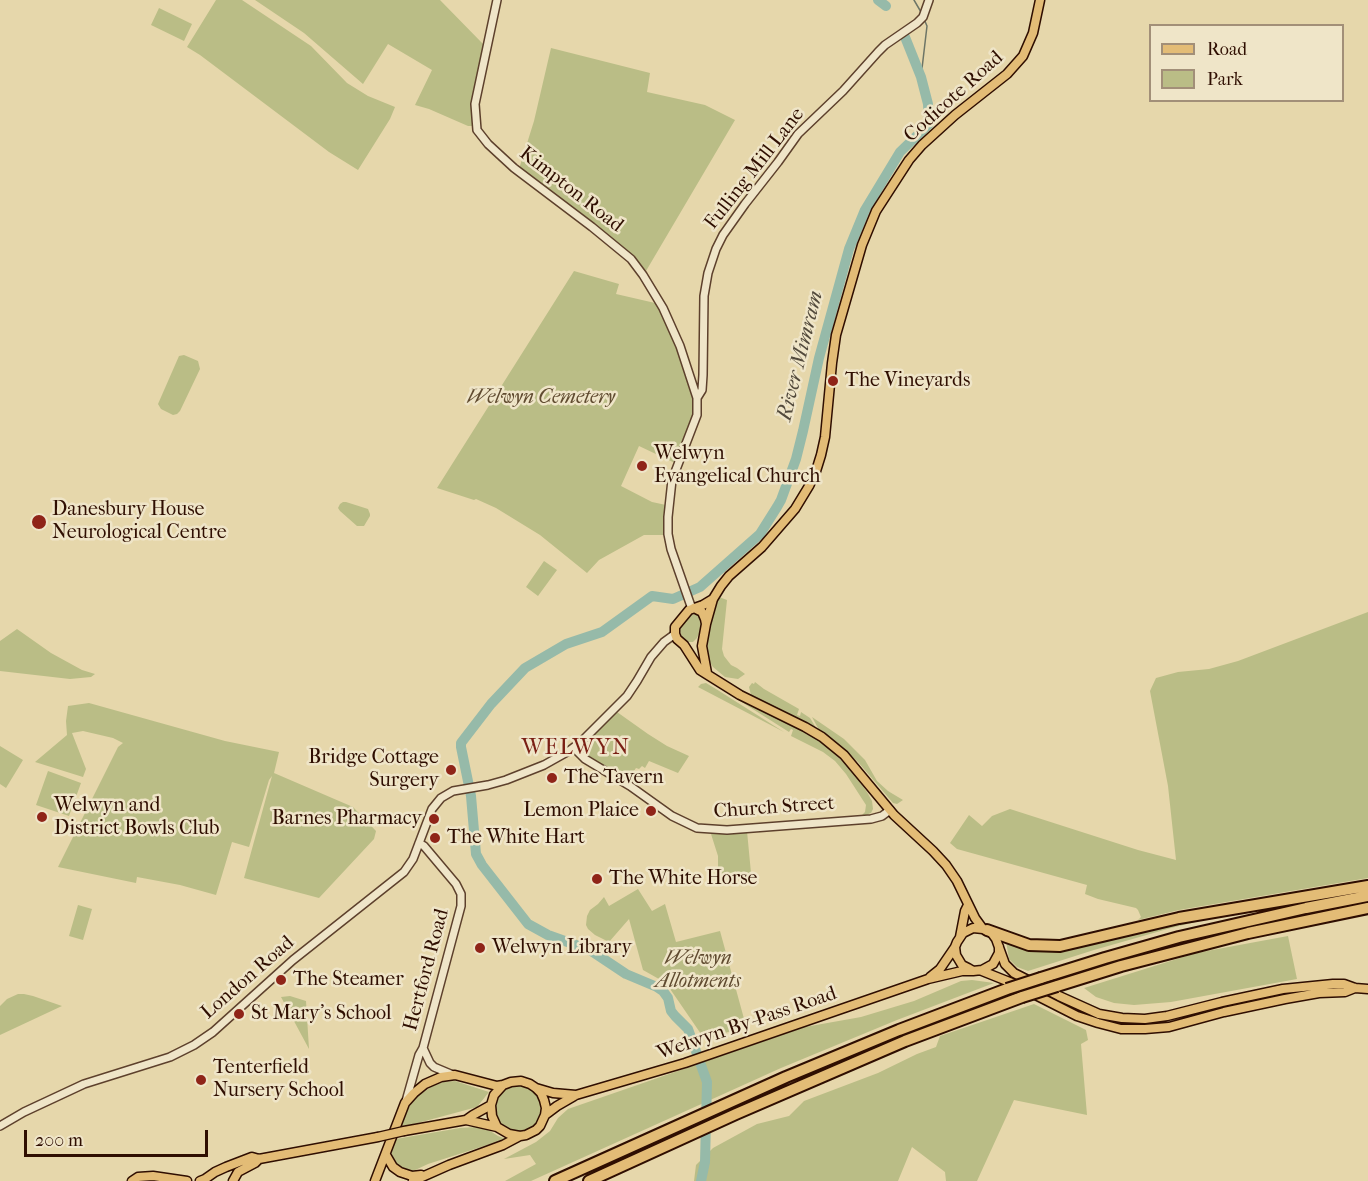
<!DOCTYPE html>
<html>
<head>
<meta charset="utf-8">
<style>
  body { margin:0 }
  #map { position:relative; width:1368px; height:1181px; overflow:hidden; background:#e6d7ab; font-family:"IM FELL French Canon",serif }
  canvas { display:block }
  .legend { position:absolute; left:1149px; top:24px; width:195px; height:78px; box-sizing:border-box; background:#efe5c8; border:2px solid #a28f78; margin:0; padding:8px 10px; list-style:none; font-size:18px; color:#2f0e01 }
  .legend li { display:flex; align-items:center; gap:12px; height:30px }
  .legend b { width:30px; border:2px solid #a28f78 }
  .scale { position:absolute; left:24px; top:1130px; width:184px; height:27px; box-sizing:border-box; border:3px solid #2f0e01; border-top:0; padding-left:8px; font-size:18px; line-height:21px; white-space:nowrap; color:#2f0e01; -webkit-text-stroke:4px #efe5c8; paint-order:stroke }
</style>
</head>
<body>
<div id="map">
<canvas width="1368" height="1181"></canvas>
<ul class="legend">
<li><b style="height:8px;background:#e3bc76"></b>Road</li>
<li><b style="height:16px;background:#babd86"></b>Park</li>
</ul>
<div class="scale">200 m</div>
</div>
<script>
const ctx = document.querySelector('canvas').getContext('2d');
ctx.lineJoin = 'round';
function fill(path, color) { ctx.fillStyle = color; ctx.fill(path, 'evenodd'); }
const shape = rows => new Path2D(rows.map(r => 'M' + r).join(''));
function strokePath(path, color, width, dash) { ctx.strokeStyle = color; ctx.lineWidth = width; ctx.lineCap = dash ? 'butt' : 'round'; ctx.setLineDash(dash || []); ctx.stroke(path); }
function label(font, color, halo, rows, align = 'center') {
  ctx.font = font + ' "IM FELL French Canon",serif'; ctx.lineWidth = 5; ctx.setLineDash([]); ctx.textBaseline = 'middle'; ctx.strokeStyle = halo; ctx.fillStyle = color; for (const [text, x, y, turn = 0] of rows) {
    ctx.save(); ctx.translate(x, y); ctx.rotate((+turn || 0) * Math.PI / 180); ctx.textAlign = isNaN(turn) ? turn : align; if (halo) ctx.strokeText(text, 0, 0); ctx.fillText(text, 0, 0); ctx.restore();
  }
}
fill(shape([
  [216,0,242,0,311,46,347,83,368,96,395,107,390,119,358,170,329,152,200,55,187,47],
  [255,0,440,0,484,45,473,124,472,126,468,126,429,109,415,105,432,70,388,44,363,84,304,33],
  [159,8,192,24,184,41,151,25],
  [551,48,650,73,647,92,705,105,735,120,646,271,634,258,519,169,534,121],
  [574,271,619,284,616,294,655,303,660,309,677,349,694,400,694,413,675,463,639,446,621,486,652,502,666,505,666,535,644,535,599,560,587,573,540,535,496,508,476,499,474,500,437,488],
  [184,355,198,361,200,369,180,411,177,414,173,415,161,409,158,404,179,356],
  [346,502,368,509,370,514,370,516,364,526,357,526,340,511,338,508,340,504,343,502],
  [544,561,557,570,538,596,526,587],
  [719,597,727,600,722,649,724,656,731,665,737,668,745,674,738,679,725,677,713,667,709,661,705,645,712,616],
  [1368,612,1368,878,1179,910,1138,920,1141,917,1138,910,1136,908,1098,899,1085,894,1087,885,957,849,950,843,969,815,982,826,992,816,1010,809,1138,850,1176,860,1168,786,1150,691,1156,678,1178,672,1209,669,1238,661],
  [696,614,701,617,703,625,697,638,693,642,687,642,681,637,680,628,688,617,690,615],
  [17,629,51,653,82,670,95,674,91,677,70,679,0,671,0,641],
  [755,682,764,689,799,709,797,715,800,716,801,712,810,718,818,731,754,699,751,695,749,687,752,683,754,684],
  [706,683,716,689,784,732,698,687,701,684],
  [721,689,799,728,828,747,851,770,867,792,872,801,873,809,871,813,866,815,862,815,865,812,866,805,846,774,835,761,823,752,791,736,793,730,791,729,789,732],
  [89,703,225,741,279,752,274,773,353,807,376,831,374,839,319,898,244,878,272,776,269,780,249,847,232,842,216,895,180,885,137,877,136,883,58,867,118,747,123,743,113,738,83,731,72,733,86,769,83,777,35,762,67,735,66,721,68,706],
  [617,712,648,734,667,746,689,756,678,773,649,761,645,768,642,766,639,769,636,768,628,780,587,756,584,752,584,746,586,742],
  [812,717,844,739,865,760,877,781,888,791,903,800,897,804,893,803,858,762,838,744,819,730],
  [0,746,23,760,6,788,0,784],
  [48,771,81,783,69,816,36,805],
  [747,831,751,873,721,875,718,871,718,856,711,834],
  [638,889,652,911,665,904,676,942,720,931,746,1026,710,1038,701,1034,666,983,643,970,629,919,609,942,595,935,588,929,586,925,587,916,590,910,598,904,604,897,609,906],
  [78,905,92,909,83,940,69,936],
  [1257,907,1171,928,1094,950,1028,971,1017,967,1009,959,1006,941,1029,950,1055,951,1169,923],
  [1288,936,1297,979,1171,1002,1134,1005,1114,1003,1096,997,1084,988,1196,953],
  [972,980,994,983,897,1020,781,1068,531,1181,505,1181,536,1164,530,1155,504,1159,536,1142,550,1131,558,1118,568,1109,805,1027,861,1017,914,1001,961,981],
  [18,994,24,994,33,996,62,1006,0,1035,0,1006,7,999],
  [290,996,306,1001,309,1049,281,997],
  [1034,1004,1086,1030,1088,1040,1081,1044,1087,1115,1014,1100,977,1181,946,1181,945,1172,912,1147,898,1181,694,1181,696,1165,713,1148,757,1124,789,1116,804,1101,878,1073,917,1054,936,1047,940,1036],
  [455,1081,489,1092,477,1107,414,1124,401,1126,408,1108,418,1096,431,1087,443,1082],
  '495 1109a23 23 0 1 1 46 0a23 23 0 1 1-46 0Z',
  [476,1127,487,1129,498,1136,506,1139,428,1164,411,1172,406,1172,397,1166,391,1156,392,1146,396,1139,460,1128]
]), '#babd86');
strokePath(shape([
  [914,0,921,12],
  [921,77,927,26,924,19]
]), '#6d7566', 1.5);
strokePath(shape([
  [878,0,886,6],
  [701,1181,705,1162,707,1082,688,1029,675,1016,671,1011,668,998,663,991,657,987,626,974,590,950,548,935,528,924,482,865,476,854,471,796,461,747,461,743,491,704,525,668,566,644,602,632,652,596,673,599,700,587,760,534,777,507,781,500,796,459,803,431,819,358,849,249,865,210,900,152,929,124,928,104,921,77,905,37]
]), '#96baa9', 10);
const minor = shape([
  [497,0,475,104,477,130,488,144,514,168,592,227,631,259,643,275,663,308,680,346,697,398],
  [692,609,671,549,668,534,668,517,672,480,697,415,697,398,702,390,703,375,704,296,708,273,716,249,723,235,745,204,778,162,798,134,843,91,878,52,885,45,917,23,923,17,929,0],
  [574,748,585,759,630,786,672,816,697,828,727,830,871,819,882,816,890,810],
  [423,1048,430,1063,434,1067,453,1075],
  [406,1101,419,1055,423,1048,461,906,461,894,456,884,424,846,419,843],
  [0,1126,24,1112,84,1084,170,1057,194,1045,213,1032,293,960,404,872,413,859,432,809,441,798,453,791,488,785,506,780,544,765,569,751,582,741,627,696,637,681,651,657,664,642,675,634]
]);
const major = shape([
  [713,599,703,605,689,610,675,627,675,634,677,639,684,645,700,670,740,695,805,727,822,737,844,755,894,815,933,851,946,865,957,881,975,918,983,929],
  [694,608,702,612,705,619,706,624,702,646,707,673],
  [706,624,713,599,721,586,729,576,762,547,795,509,809,486,816,471,821,455,825,437,832,363,836,335,862,245,876,211,909,160,922,145,955,115,1007,74,1023,56,1033,33,1040,0],
  [960,937,965,911,968,905],
  [999,947,999,953,993,964,982,970,973,971,968,968,962,965,956,955,955,947,957,942,963,933,973,928,983,929,991,932,996,939,1005,964,1014,973,1059,996,1099,1014,1122,1018,1145,1019,1167,1016,1222,1002,1283,989,1333,984,1344,984,1355,988,1368,989],
  [982,971,1012,983,1077,1016,1098,1023,1121,1029,1145,1029,1169,1027,1224,1012,1285,999,1319,993,1345,992,1355,988],
  [930,977,940,969,955,947],
  [536,1088,553,1093,576,1095],
  [545,1115,557,1106,576,1095,685,1063,928,979,962,971,973,971],
  [466,1120,497,1127],
  [404,1131,466,1120,473,1115,491,1105],
  [386,1155,393,1167,400,1172,412,1176,421,1175],
  [132,1181,138,1177,153,1176,187,1181],
  [200,1181,205,1179,215,1172,226,1167,252,1157,259,1159,378,1137],
  [233,1181,238,1172,255,1163,259,1159],
  [375,1181,405,1103,414,1093,425,1084,441,1077,455,1075,497,1086,503,1085],
  [413,1181,449,1165,503,1145,520,1136,526,1135,536,1130,540,1126,545,1115,546,1108,544,1100,541,1093,536,1088,530,1084,521,1081,511,1082,503,1085,494,1095,491,1105,492,1116,497,1127,509,1134,520,1136]
]);
const highway = shape([
  [987,930,1029,945,1060,946,1179,918,1368,886],
  [1041,978,1105,958,1179,937,1306,908,1368,896],
  [1057,986,1121,966,1248,933,1368,908],
  [555,1181,786,1077,899,1030,1007,989],
  [589,1181,736,1114,905,1041,1022,997]
]);
strokePath(minor, '#5d402c', 10);
strokePath(major, '#2f0e01', 11);
strokePath(highway, '#2f0e01', 14);
strokePath(minor, '#efe5c8', 7);
strokePath(major, '#e3bc76', 8);
strokePath(highway, '#e3bc76', 10);
const majorBridge = shape([
  [378,1137,404,1131]
]);
const highwayBridge = shape([
  [1007,989,1041,978],
  [1022,997,1057,986]
]);
strokePath(majorBridge, '#2f0e01', 11, []);
strokePath(highwayBridge, '#2f0e01', 14, []);
strokePath(majorBridge, '#e3bc76', 8);
strokePath(highwayBridge, '#e3bc76', 10);
for (const [x, y, r, color] of [
  [833,381,6,"#8f2418"],
  [642,466,6,"#8f2418"],
  [39,522,8,"#8f2418"],
  [451,770,6,"#8f2418"],
  [552,778,6,"#8f2418"],
  [651,811,6,"#8f2418"],
  [42,817,6,"#8f2418"],
  [434,819,6,"#8f2418"],
  [435,838,6,"#8f2418"],
  [597,879,6,"#8f2418"],
  [480,948,6,"#8f2418"],
  [281,980,6,"#8f2418"],
  [239,1014,6,"#8f2418"],
  [201,1080,6,"#8f2418"]
]) { const dot = new Path2D(); dot.arc(x, y, r, 0, 2 * Math.PI); ctx.fillStyle = color; ctx.fill(dot); strokePath(dot, '#efe5c8', 2); }
label('20px', '#2f0e01', '#efe5c8', [
  ["Codicote Road",954,97,-42],
  ["Fulling Mill Lane",755,169,-52],
  ["Kimpton Road",571,190,38],
  ["Church Street",774,808,-4],
  ["Hertford Road",427,970,-75],
  ["London Road",248,978,-41],
  ["Welwyn By-Pass Road",747,1024,-19]
]);
label('20px', '#2f0e01', '#efe5c8', [
  ["The Vineyards",845,381],
  ["Welwyn",654,454],
  ["Evangelical Church",654,477],
  ["Danesbury House",52,510],
  ["Neurological Centre",52,533],
  ["Bridge Cottage",439,758,"right"],
  ["Surgery",439,781,"right"],
  ["The Tavern",564,778],
  ["Welwyn and",54,806],
  ["District Bowls Club",54,829],
  ["Lemon Plaice",639,811,"right"],
  ["Barnes Pharmacy",422,819,"right"],
  ["The White Hart",447,838],
  ["The White Horse",609,879],
  ["Welwyn Library",492,948],
  ["The Steamer",293,980],
  ["St Mary's School",251,1014],
  ["Tenterfield",213,1068],
  ["Nursery School",213,1091]
], 'left');
label('italic 20px', '#604b30', '#efe5c8', [
  ["Welwyn Cemetery",541,398],
  ["Welwyn",698,959],
  ["Allotments",698,982]
]);
label('italic 21px', '#534a3c', '#efe5c8', [
  ["River Mimram",801,356,-76]
]);
ctx.letterSpacing = '1.5px';
label('22px', '#7a1f14', '#efe5c8', [
  ["WELWYN",576,749]
]);
ctx.letterSpacing = '0px';
</script>
</body>
</html>
